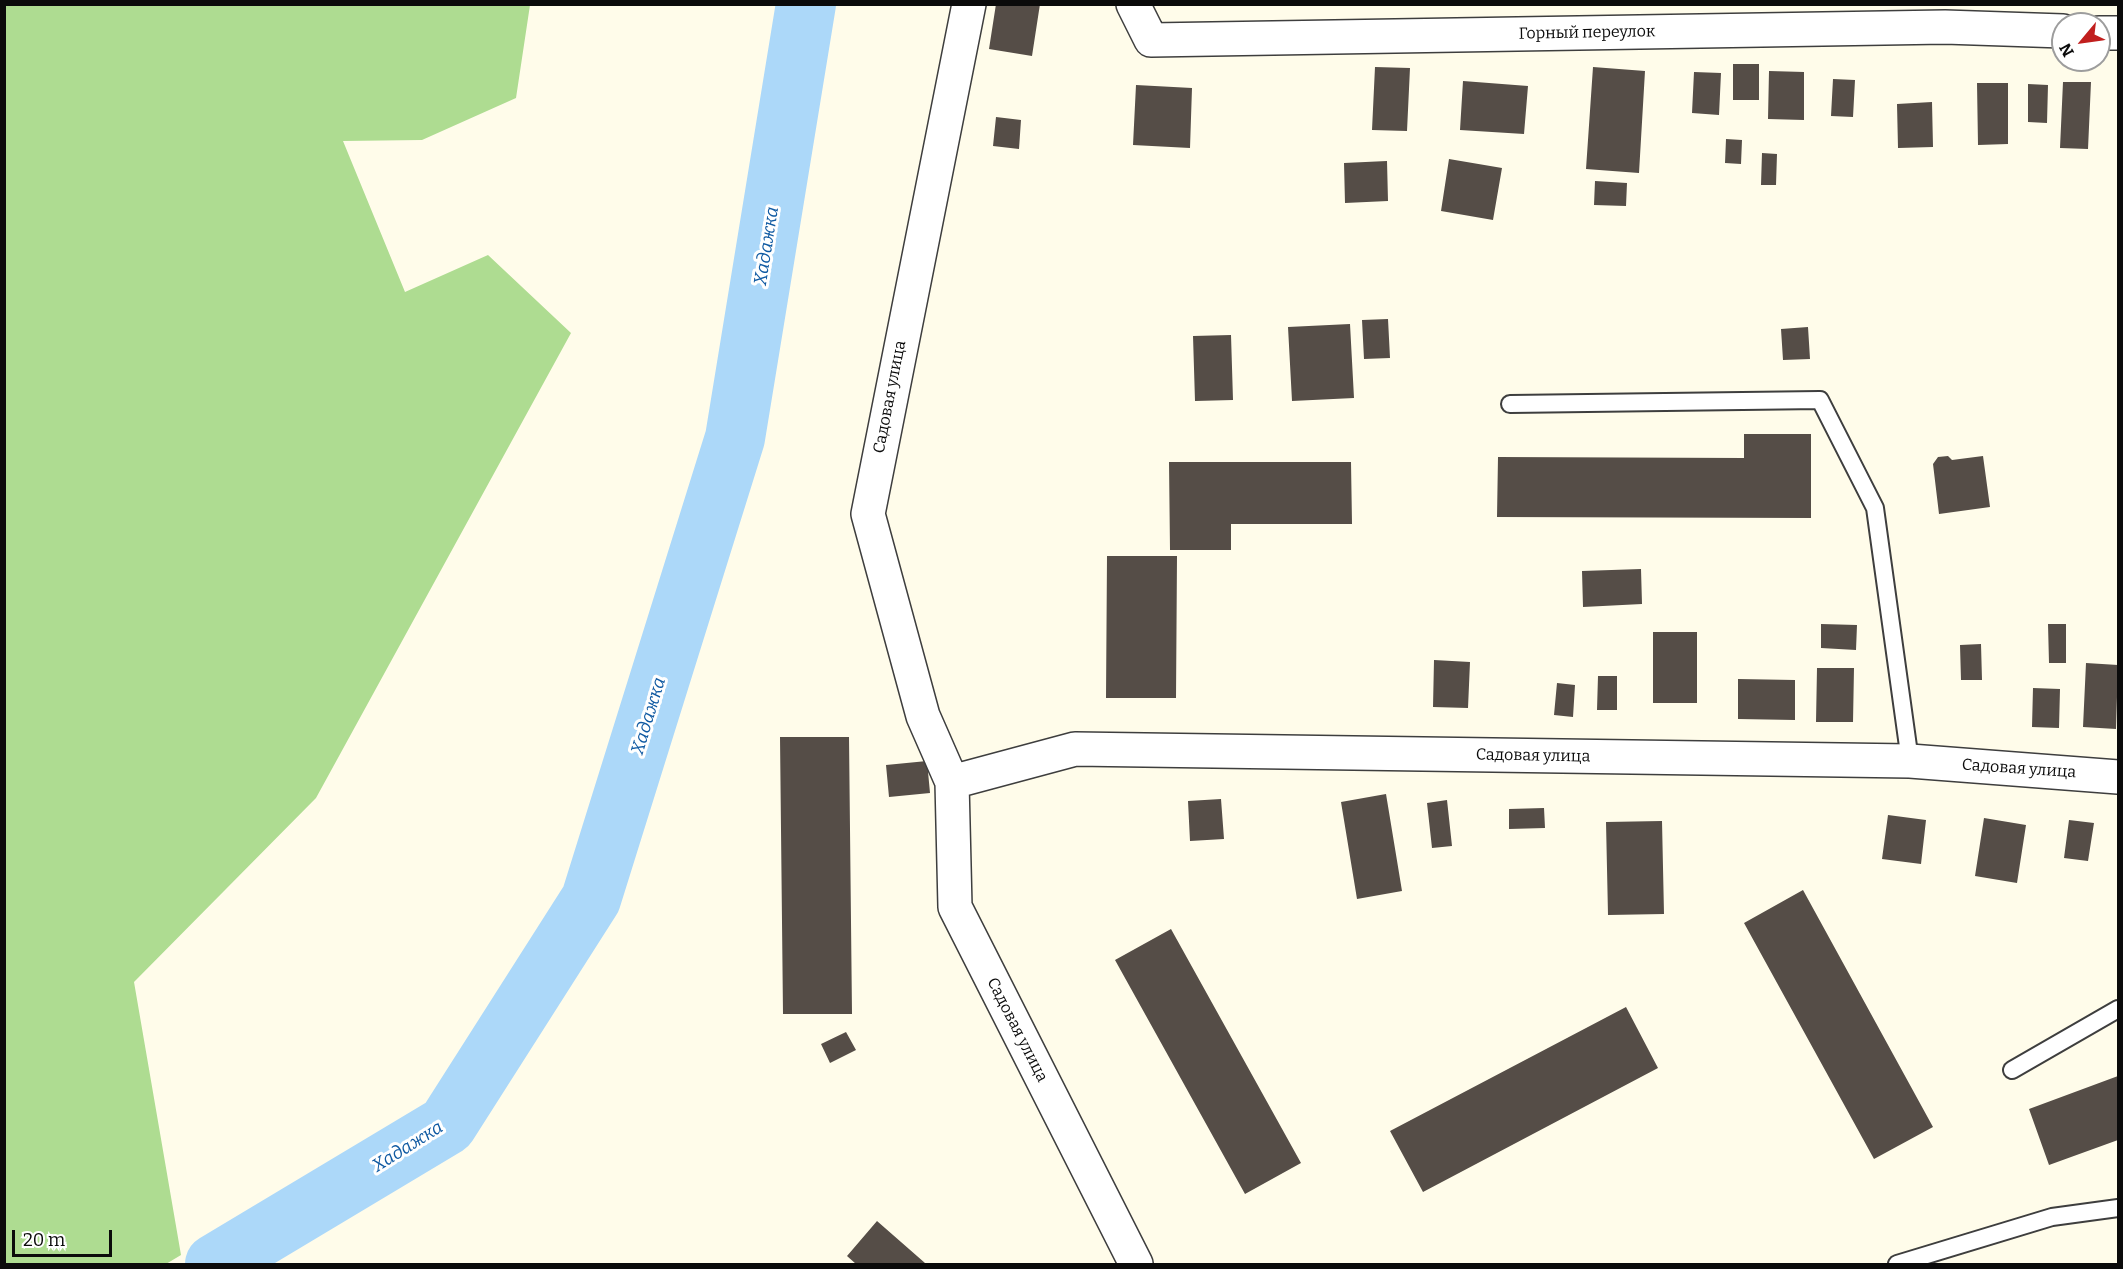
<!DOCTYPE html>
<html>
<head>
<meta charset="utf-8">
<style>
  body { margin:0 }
  #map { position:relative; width:2123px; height:1269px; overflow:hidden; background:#fffcea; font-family:Bitter,serif }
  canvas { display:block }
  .frame { position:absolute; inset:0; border:6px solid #0b0b0b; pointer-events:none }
  .north { position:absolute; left:2051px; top:12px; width:60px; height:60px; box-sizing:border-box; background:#fff; border:2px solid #9d9d9d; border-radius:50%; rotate:241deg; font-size:16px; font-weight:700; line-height:24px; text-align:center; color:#0b0b0b }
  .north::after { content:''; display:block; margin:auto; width:21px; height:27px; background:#c11f1e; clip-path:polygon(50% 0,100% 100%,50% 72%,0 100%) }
  .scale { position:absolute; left:12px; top:1230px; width:100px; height:27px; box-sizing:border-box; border:3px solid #0b0b0b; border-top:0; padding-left:8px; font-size:18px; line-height:21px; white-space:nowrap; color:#0b0b0b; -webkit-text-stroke:4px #fff; paint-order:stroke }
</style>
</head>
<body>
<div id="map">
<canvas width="2123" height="1269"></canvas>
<div class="frame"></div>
<div class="north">N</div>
<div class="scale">20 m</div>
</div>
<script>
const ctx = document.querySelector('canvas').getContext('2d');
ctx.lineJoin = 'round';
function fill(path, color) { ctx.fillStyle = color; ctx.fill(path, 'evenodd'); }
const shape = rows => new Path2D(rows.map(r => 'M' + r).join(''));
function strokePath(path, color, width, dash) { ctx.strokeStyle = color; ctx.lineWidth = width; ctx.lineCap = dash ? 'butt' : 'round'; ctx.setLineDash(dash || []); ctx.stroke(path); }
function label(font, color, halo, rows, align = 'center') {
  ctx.font = font + ' Bitter,serif'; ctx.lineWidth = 6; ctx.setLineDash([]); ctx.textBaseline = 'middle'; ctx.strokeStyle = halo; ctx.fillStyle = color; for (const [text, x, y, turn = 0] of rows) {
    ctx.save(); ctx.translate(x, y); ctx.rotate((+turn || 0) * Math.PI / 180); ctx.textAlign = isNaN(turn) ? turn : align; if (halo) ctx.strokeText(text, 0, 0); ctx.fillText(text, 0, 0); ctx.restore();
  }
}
fill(shape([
  [5,4,530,5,516,98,422,140,343,141,405,292,488,255,571,333,316,798,134,982,181,1255,166,1264,5,1264]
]), '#aedc91');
strokePath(shape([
  [215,1264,447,1125,591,899,735,438,806,4]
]), '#acd8f9', 60);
fill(shape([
  [996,4,1040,4,1032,56,989,49],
  [1733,64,1759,64,1759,100,1733,100],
  [1375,67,1410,68,1407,131,1372,130],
  [1593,67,1645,71,1639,173,1586,169],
  [1769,71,1804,72,1804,120,1768,119],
  [1694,72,1721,73,1719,115,1692,113],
  [1833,79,1855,80,1853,117,1831,116],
  [1463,81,1528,86,1524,134,1460,130],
  [2063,82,2091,82,2088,149,2060,148],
  [1977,83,2008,83,2008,144,1978,145],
  [2028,84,2048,85,2047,123,2028,122],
  [1136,85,1192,88,1190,148,1133,145],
  [1932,102,1933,147,1898,148,1897,104],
  [996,117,1021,120,1019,149,993,146],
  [1726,139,1742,140,1741,164,1725,163],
  [1762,153,1777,154,1776,185,1761,185],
  [1449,159,1502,168,1493,220,1441,211],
  [1387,161,1388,201,1345,203,1344,163],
  [1595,181,1627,183,1626,206,1594,205],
  [1388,319,1390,358,1364,359,1362,320],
  [1350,324,1354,398,1292,401,1288,327],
  [1808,327,1810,359,1783,360,1781,329],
  [1231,335,1233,400,1195,401,1193,336],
  [1744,434,1811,434,1811,518,1497,517,1498,457,1744,458],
  [1948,456,1952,460,1983,456,1990,507,1939,514,1933,464,1938,457],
  [1169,462,1351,462,1352,524,1231,524,1231,550,1170,550],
  [1107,556,1177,556,1176,698,1106,698],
  [1641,569,1642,604,1583,607,1582,571],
  [1821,624,1857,625,1856,650,1821,648],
  [2048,624,2066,624,2066,663,2049,663],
  [1653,632,1697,632,1697,703,1653,703],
  [1981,644,1982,680,1961,680,1960,645],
  [1434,660,1470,662,1468,708,1433,707],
  [2086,663,2118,665,2116,729,2083,727],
  [1817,668,1854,668,1853,722,1816,722],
  [1598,676,1617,676,1617,710,1597,710],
  [1738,679,1795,680,1795,720,1738,719],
  [1557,683,1575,685,1573,717,1554,715],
  [2033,688,2060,689,2059,728,2032,727],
  [780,737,849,737,852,1014,783,1014],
  [927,761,930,793,889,797,886,765],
  [1386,794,1402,891,1357,899,1341,802],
  [1221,799,1224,839,1190,841,1188,801],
  [1447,800,1452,846,1432,848,1427,803],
  [1544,808,1545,828,1509,829,1509,809],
  [1888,815,1926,820,1921,864,1882,859],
  [1984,818,2026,825,2017,883,1975,876],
  [2069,820,2094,823,2088,861,2064,858],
  [1662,821,1664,914,1608,915,1606,822],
  [1803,890,1933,1127,1874,1159,1744,923],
  [1171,929,1301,1163,1245,1194,1115,960],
  [1626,1007,1658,1068,1423,1192,1390,1131],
  [846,1032,856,1050,830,1063,821,1044],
  [2118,1076,2118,1140,2049,1165,2029,1109],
  [877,1221,925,1263,924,1264,856,1264,847,1256]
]), '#554d47');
const service = shape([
  [1510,404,1820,400,1875,508,1910,761],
  [2012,1070,2118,1009],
  [1897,1264,2052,1217,2118,1208]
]);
const minor = shape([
  [1133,4,1151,40,1945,27,2063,31],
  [2099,33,2118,33],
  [952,782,923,716,868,514,969,4],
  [1136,1264,955,907,952,782,1075,749,1910,761,2118,777]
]);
strokePath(service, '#3e3e3e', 20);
strokePath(minor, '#3e3e3e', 36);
strokePath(service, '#fff', 16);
strokePath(minor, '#fff', 33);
label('16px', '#0b0b0b', '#fff', [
  ["Горный переулок",1587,33,-1],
  ["Садовая улица",890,397,-79],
  ["Садовая улица",1533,756,1],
  ["Садовая улица",2019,769,4],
  ["Садовая улица",1017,1030,63]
]);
label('italic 18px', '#105aa2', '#fff', [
  ["Хадажка",767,246,-81],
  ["Хадажка",649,716,-73],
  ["Хадажка",408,1147,-32]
]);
</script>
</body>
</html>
